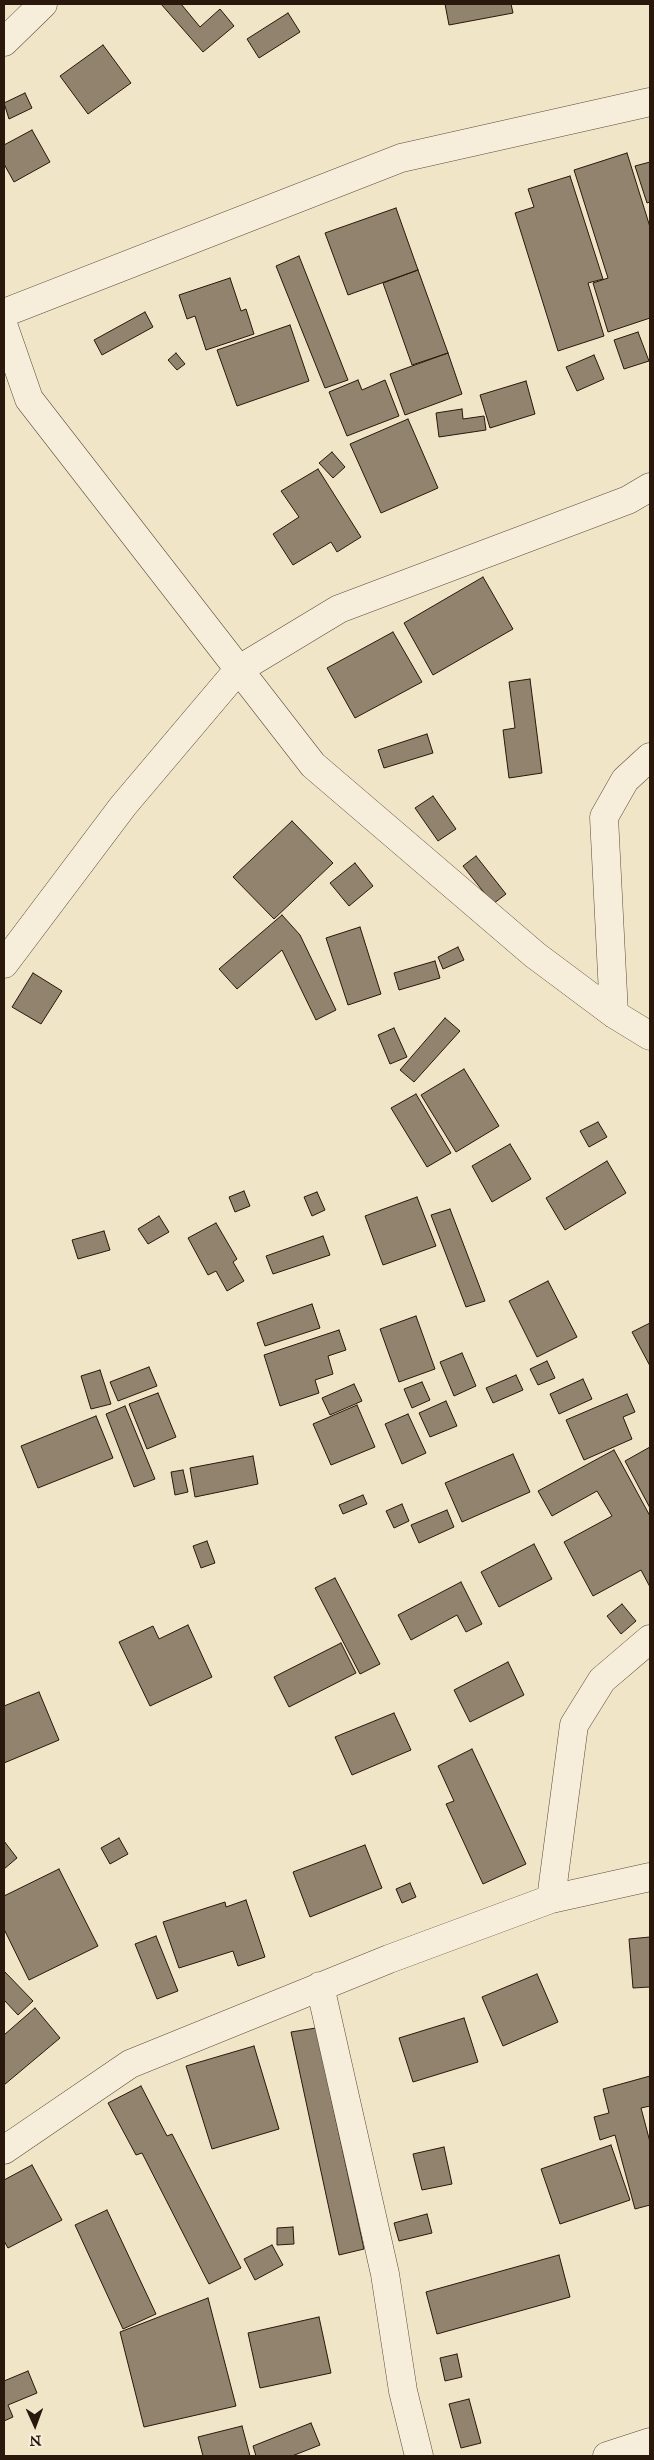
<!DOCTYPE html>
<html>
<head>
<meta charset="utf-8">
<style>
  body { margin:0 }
  #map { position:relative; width:654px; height:2460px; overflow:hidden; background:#f1e5c7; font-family:"IM FELL Great Primer",serif }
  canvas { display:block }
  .frame { position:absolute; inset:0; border:5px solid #29180b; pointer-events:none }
  .north { position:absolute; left:10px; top:2400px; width:50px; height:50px; -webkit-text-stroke:4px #f6eedb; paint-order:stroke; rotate:178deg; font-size:14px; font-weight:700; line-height:20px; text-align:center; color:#29180b }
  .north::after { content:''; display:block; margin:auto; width:18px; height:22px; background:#29180b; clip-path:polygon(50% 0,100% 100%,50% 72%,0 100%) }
</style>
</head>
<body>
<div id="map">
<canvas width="654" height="2460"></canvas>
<div class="frame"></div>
<div class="north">N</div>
</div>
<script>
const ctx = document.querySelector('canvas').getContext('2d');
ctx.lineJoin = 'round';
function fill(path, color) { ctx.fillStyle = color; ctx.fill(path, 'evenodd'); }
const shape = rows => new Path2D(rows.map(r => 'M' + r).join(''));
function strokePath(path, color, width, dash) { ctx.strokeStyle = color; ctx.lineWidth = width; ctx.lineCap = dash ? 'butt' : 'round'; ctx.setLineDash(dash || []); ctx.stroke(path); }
const building = shape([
  [161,4,181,4,200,27,220,9,234,26,203,52,161,4],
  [445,4,511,4,513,13,449,25,445,4],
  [288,13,300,32,259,58,247,39,288,13],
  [103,45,131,83,88,114,60,76,103,45],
  [25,93,32,108,9,119,4,103,25,93],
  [32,130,50,162,14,182,4,164,4,145,32,130],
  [627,153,650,227,650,318,608,332,593,283,608,278,574,170,627,153],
  [650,162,650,202,647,203,635,166,650,162],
  [570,176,603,279,588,283,604,336,558,351,515,213,534,207,528,189,570,176],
  [396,208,418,270,348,295,325,233,396,208],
  [299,256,348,380,325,388,276,266,299,256],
  [418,270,448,353,412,365,383,283,418,270],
  [230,278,241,311,246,309,254,334,206,350,195,316,187,319,179,295,230,278],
  [145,312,153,327,102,355,94,340,145,312],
  [290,325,309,381,237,406,217,350,290,325],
  [638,332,649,361,624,369,614,340,638,332],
  [176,353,185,364,177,370,168,360,176,353],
  [448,353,462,394,405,415,390,374,448,353],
  [594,355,604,379,577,391,566,367,594,355],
  [358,380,362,390,385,380,399,416,347,436,329,392,358,380],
  [526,381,535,414,490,428,480,395,526,381],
  [462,409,463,419,484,416,486,430,439,437,436,413,462,409],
  [408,419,438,488,381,513,350,444,408,419],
  [332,452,345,467,333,478,319,463,332,452],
  [318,469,361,537,337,552,331,542,293,565,273,534,299,517,281,491,318,469],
  [483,577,513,629,433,675,404,623,483,577],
  [393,632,422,682,355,718,327,668,393,632],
  [530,679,542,773,509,778,503,730,515,728,509,682,530,679],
  [427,734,433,753,384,768,378,750,427,734],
  [433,796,456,829,438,841,415,808,433,796],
  [292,821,333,863,274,919,233,877,292,821],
  [476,856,506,894,493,904,463,866,476,856],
  [355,863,373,886,349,906,330,883,355,863],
  [282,915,300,935,336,1010,316,1020,282,950,237,989,219,969,282,915],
  [360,927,381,994,348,1005,326,938,360,927],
  [458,947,464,960,443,969,438,957,458,947],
  [435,961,440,978,399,990,394,973,435,961],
  [33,973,62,991,41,1024,12,1007,33,973],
  [445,1018,460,1031,414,1082,400,1070,445,1018],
  [394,1028,407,1057,390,1064,378,1035,394,1028],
  [464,1069,499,1126,456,1152,421,1095,464,1069],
  [416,1094,451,1153,427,1167,391,1108,416,1094],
  [598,1122,607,1137,589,1147,580,1131,598,1122],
  [510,1144,531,1179,492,1202,472,1166,510,1144],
  [607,1161,626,1193,565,1230,546,1198,607,1161],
  [244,1191,250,1206,235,1212,229,1197,244,1191],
  [317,1192,325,1210,312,1216,304,1197,317,1192],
  [417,1197,436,1246,383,1265,365,1216,417,1197],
  [450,1209,485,1301,466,1307,431,1215,450,1209],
  [159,1216,169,1232,148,1244,138,1229,159,1216],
  [216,1223,237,1259,233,1262,244,1281,227,1291,216,1271,208,1275,188,1238,216,1223],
  [104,1231,110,1250,78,1259,72,1240,104,1231],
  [323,1236,330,1255,273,1274,266,1256,323,1236],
  [548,1281,577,1337,537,1357,509,1301,548,1281],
  [312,1304,320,1328,265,1346,257,1323,312,1304],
  [416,1316,435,1369,399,1382,380,1329,416,1316],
  [650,1323,650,1366,632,1332,650,1323],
  [339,1330,346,1350,328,1356,333,1374,315,1380,319,1393,280,1406,264,1355,339,1330],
  [462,1353,476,1386,454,1396,440,1362,462,1353],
  [547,1361,555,1378,538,1385,530,1369,547,1361],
  [149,1367,157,1386,118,1401,110,1382,149,1367],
  [100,1370,111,1404,91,1409,81,1376,100,1370],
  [516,1375,523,1390,493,1403,486,1388,516,1375],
  [583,1379,592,1399,559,1414,550,1394,583,1379],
  [422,1382,430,1400,412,1408,404,1389,422,1382],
  [354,1384,362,1401,330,1415,322,1398,354,1384],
  [158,1393,176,1437,147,1449,129,1404,158,1393],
  [627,1394,635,1412,623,1417,632,1439,584,1460,566,1420,627,1394],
  [446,1401,457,1426,430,1437,419,1413,446,1401],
  [357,1405,375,1447,331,1465,313,1424,357,1405],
  [125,1406,155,1479,134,1487,106,1414,125,1406],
  [408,1414,426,1453,402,1464,385,1424,408,1414],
  [96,1416,113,1458,38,1488,21,1446,96,1416],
  [650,1447,650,1508,625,1461,650,1447],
  [614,1450,650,1516,650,1587,641,1570,593,1596,564,1542,612,1516,597,1491,552,1516,538,1491,614,1450],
  [513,1454,530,1492,462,1522,445,1483,513,1454],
  [253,1456,258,1484,195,1497,190,1468,253,1456],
  [183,1470,188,1492,175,1495,171,1472,183,1470],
  [363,1495,367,1504,343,1514,339,1505,363,1495],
  [402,1504,409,1521,394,1528,386,1511,402,1504],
  [447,1510,454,1527,419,1543,411,1525,447,1510],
  [207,1541,215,1563,201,1568,193,1546,207,1541],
  [534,1544,552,1579,499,1607,481,1572,534,1544],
  [335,1578,380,1664,360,1674,315,1588,335,1578],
  [461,1582,482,1624,466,1632,457,1615,411,1640,398,1615,461,1582],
  [622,1604,636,1621,621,1634,607,1616,622,1604],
  [188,1625,212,1677,150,1706,119,1642,153,1626,159,1639,188,1625],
  [341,1643,356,1673,289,1707,274,1677,341,1643],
  [508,1662,524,1695,470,1722,454,1690,508,1662],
  [39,1692,59,1740,4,1763,4,1706,39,1692],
  [394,1713,411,1750,352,1775,335,1737,394,1713],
  [472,1749,526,1864,483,1884,446,1804,454,1801,438,1766,472,1749],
  [119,1838,128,1854,110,1864,101,1848,119,1838],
  [4,1841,17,1858,4,1869,4,1841],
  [365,1845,382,1888,310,1917,293,1872,365,1845],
  [59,1869,98,1946,29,1980,4,1929,4,1896,59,1869],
  [410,1883,416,1897,402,1903,396,1889,410,1883],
  [246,1900,265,1957,238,1966,233,1951,179,1968,163,1922,225,1902,226,1907,246,1900],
  [156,1936,178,1991,157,1999,135,1944,156,1936],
  [650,1937,650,1987,633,1988,629,1939,650,1937],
  [4,1971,33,2001,18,2015,4,2000,4,1971],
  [537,1974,558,2022,503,2046,482,1997,537,1974],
  [35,2008,60,2038,4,2085,4,2035,35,2008],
  [464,2018,478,2062,413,2082,399,2038,464,2018],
  [316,2028,364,2249,339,2255,291,2032,316,2028],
  [254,2046,279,2129,212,2149,186,2066,254,2046],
  [650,2076,650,2106,641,2108,650,2142,650,2205,635,2209,615,2135,600,2140,594,2117,609,2113,603,2089,650,2076],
  [141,2086,167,2136,172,2134,241,2268,209,2284,142,2153,136,2155,108,2103,141,2086],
  [611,2145,630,2200,560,2224,541,2169,611,2145],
  [444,2147,452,2184,422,2190,413,2154,444,2147],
  [32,2165,62,2220,8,2248,4,2241,4,2180,32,2165],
  [107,2210,156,2314,123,2329,75,2225,107,2210],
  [427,2214,432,2233,399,2241,394,2223,427,2214],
  [293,2227,294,2244,277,2245,277,2228,293,2227],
  [272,2245,283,2265,255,2280,244,2259,272,2245],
  [559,2255,570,2297,437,2334,426,2292,559,2255],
  [208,2298,236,2406,144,2427,120,2332,208,2298],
  [319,2317,331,2373,260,2388,248,2333,319,2317],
  [457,2354,462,2377,445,2381,440,2358,457,2354],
  [28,2371,37,2393,8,2405,13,2417,4,2421,4,2381,28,2371],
  [469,2399,481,2443,461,2448,449,2404,469,2399],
  [311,2423,320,2445,292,2456,256,2456,253,2446,311,2423],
  [242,2426,250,2456,203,2456,198,2437,242,2426]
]);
fill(building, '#91836d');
strokePath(building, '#29180b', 1);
const minor = shape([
  [4,42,43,4],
  [4,313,401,158,650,102],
  [4,327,29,399,313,765,535,955,614,1014,650,1036],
  [4,964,123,806,238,670,339,609,628,500,650,487],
  [614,1014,604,817,625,780,650,757],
  [551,1899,574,1725,602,1680,650,1639],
  [320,1986,385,2274,403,2391,419,2456],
  [4,2150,130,2064,389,1959,551,1899,650,1877],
  [607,2456,650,2442]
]);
strokePath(minor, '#5b4b3a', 29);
strokePath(minor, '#f6eedb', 28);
</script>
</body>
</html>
